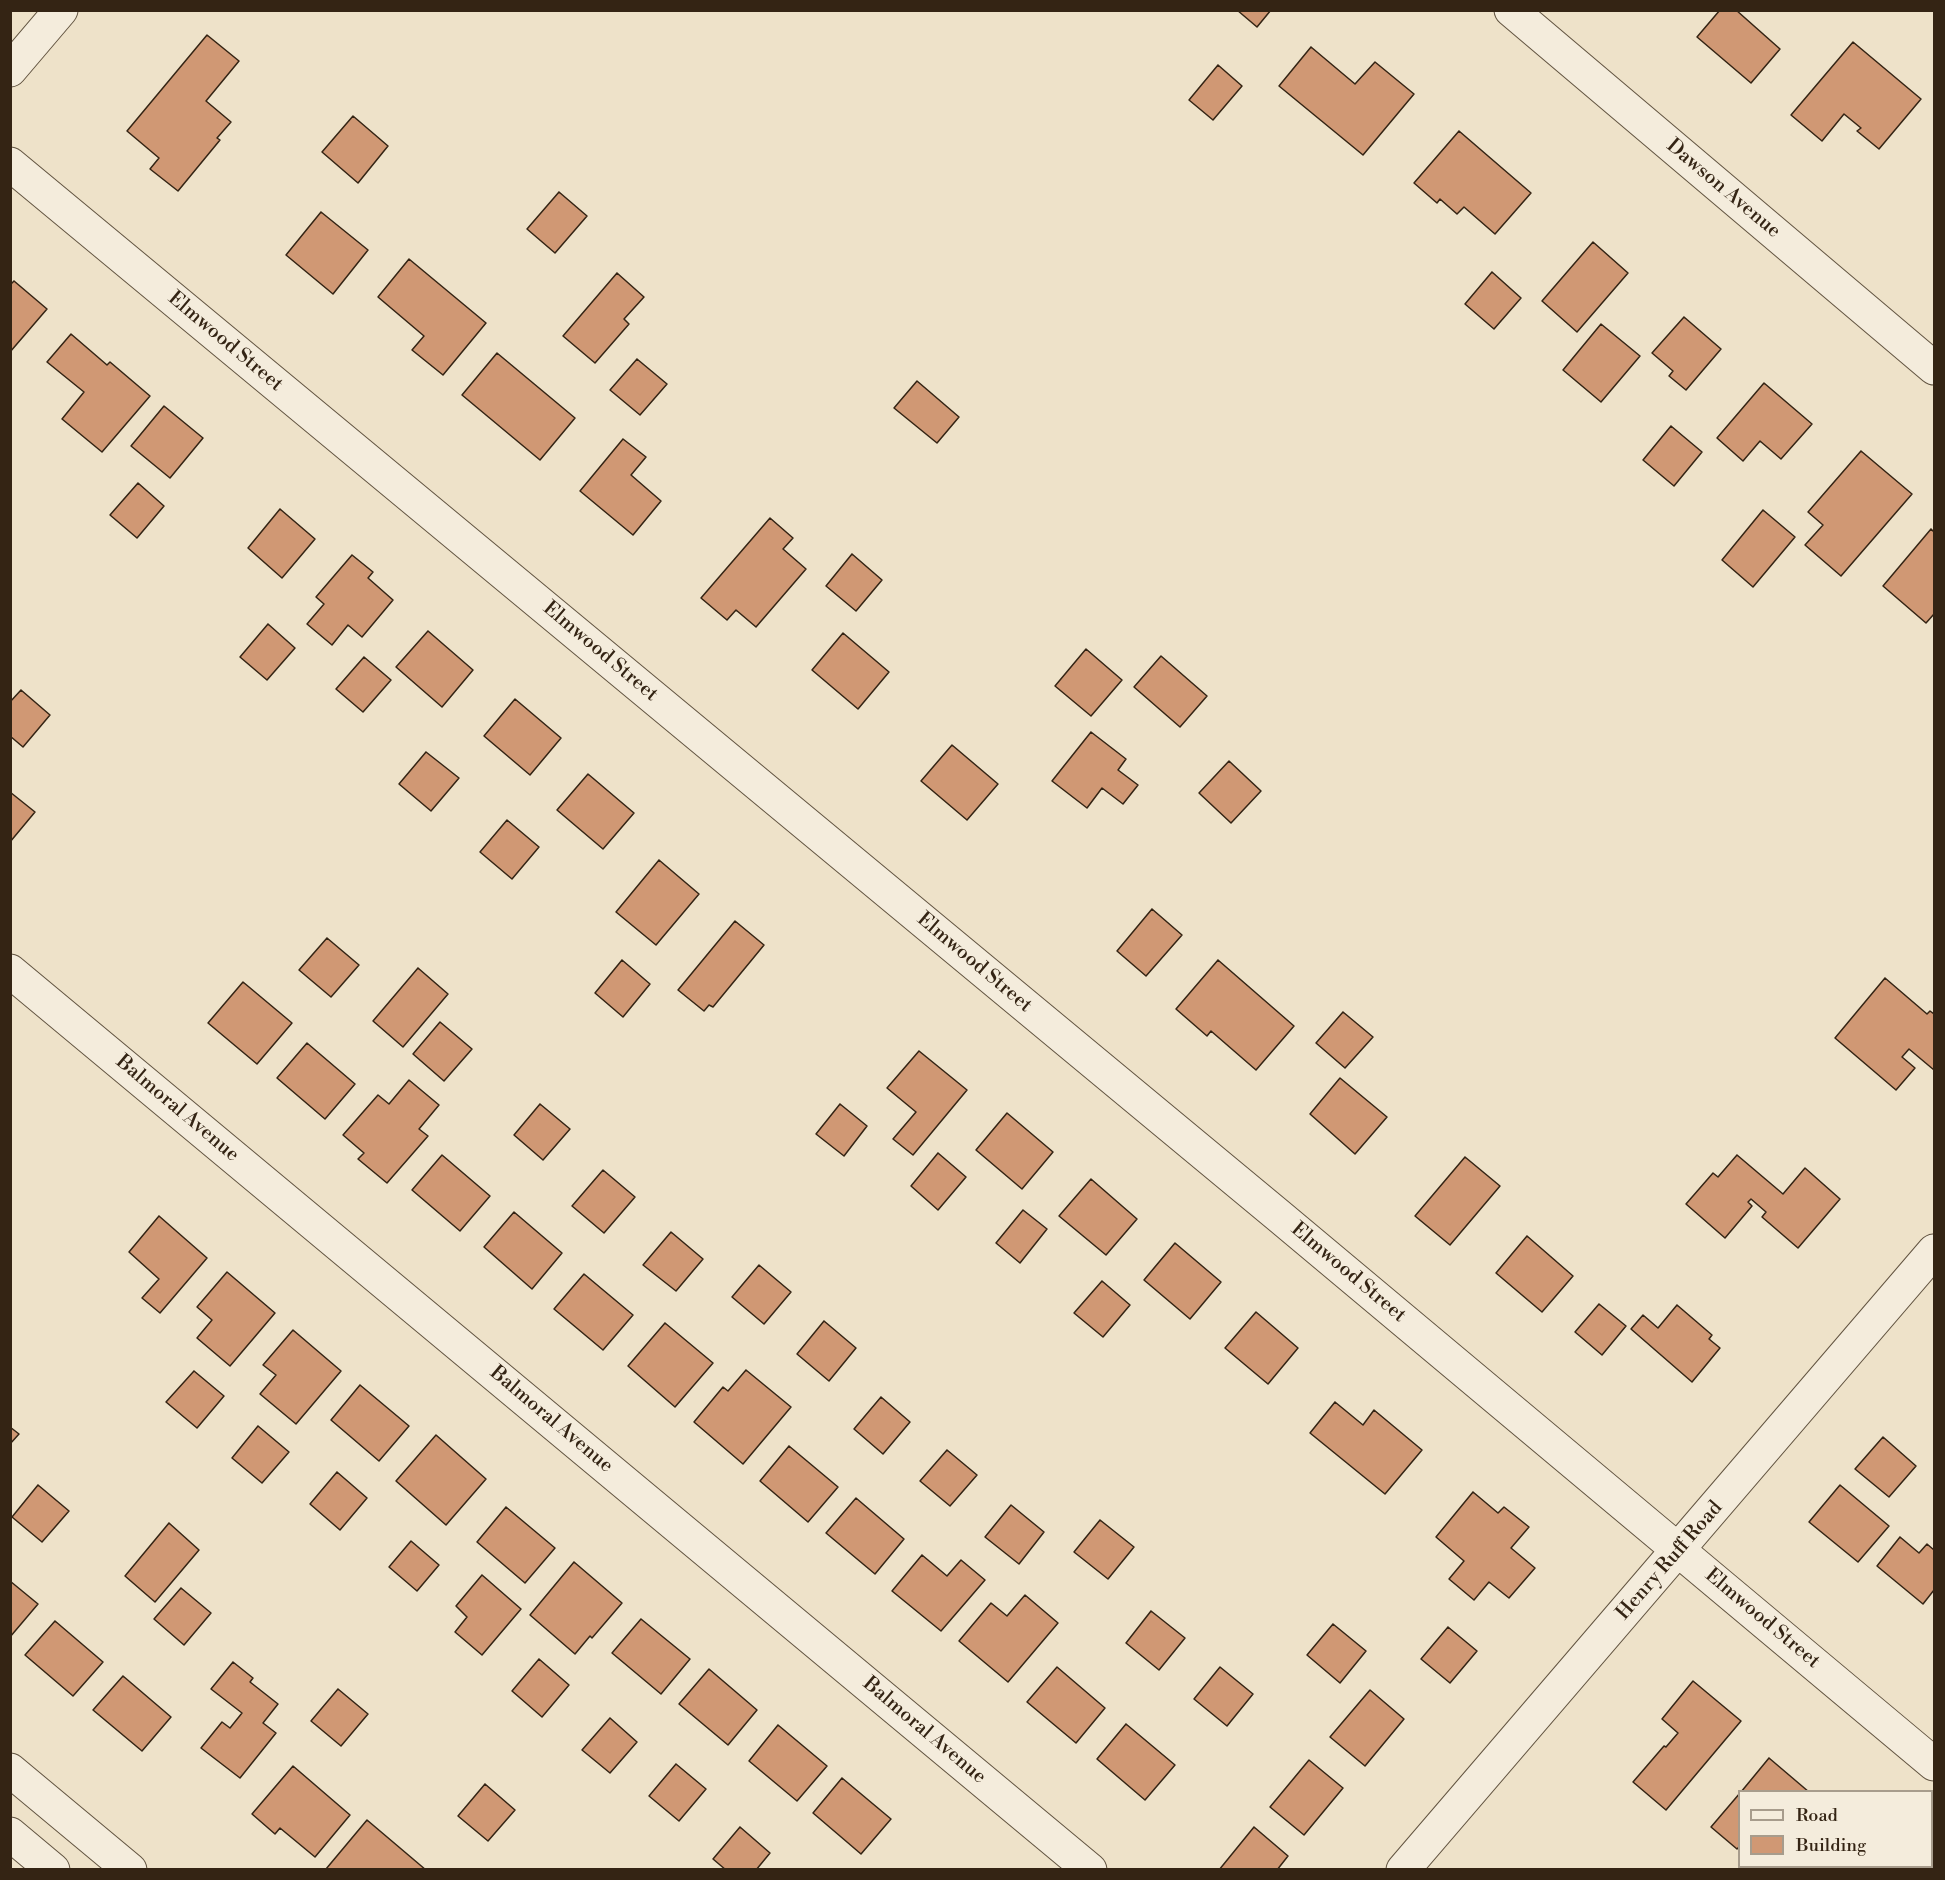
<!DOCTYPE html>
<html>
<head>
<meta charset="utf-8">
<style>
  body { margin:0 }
  #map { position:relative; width:1945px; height:1880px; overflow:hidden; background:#eee2c9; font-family:"Libre Bodoni",serif }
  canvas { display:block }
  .frame { position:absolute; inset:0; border:12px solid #342414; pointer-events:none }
  .legend { position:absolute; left:1738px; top:1790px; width:195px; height:78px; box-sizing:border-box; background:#f4ecdc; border:2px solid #a79c8c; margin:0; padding:8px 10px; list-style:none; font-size:18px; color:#342414 }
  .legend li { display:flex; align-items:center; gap:12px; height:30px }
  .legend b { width:30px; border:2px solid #a79c8c }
</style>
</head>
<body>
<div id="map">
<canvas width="1945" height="1880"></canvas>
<div class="frame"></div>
<ul class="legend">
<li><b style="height:8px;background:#f4ecdc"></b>Road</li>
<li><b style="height:16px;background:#d09874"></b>Building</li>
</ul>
</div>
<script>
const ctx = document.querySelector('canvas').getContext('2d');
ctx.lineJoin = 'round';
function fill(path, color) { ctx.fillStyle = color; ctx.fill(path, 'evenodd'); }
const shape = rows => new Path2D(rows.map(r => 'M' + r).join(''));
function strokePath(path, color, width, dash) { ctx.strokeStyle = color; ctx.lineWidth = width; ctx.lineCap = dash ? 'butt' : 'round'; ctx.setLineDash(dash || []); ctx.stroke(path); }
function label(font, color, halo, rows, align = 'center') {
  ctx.font = font + ' "Libre Bodoni",serif'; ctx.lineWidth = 5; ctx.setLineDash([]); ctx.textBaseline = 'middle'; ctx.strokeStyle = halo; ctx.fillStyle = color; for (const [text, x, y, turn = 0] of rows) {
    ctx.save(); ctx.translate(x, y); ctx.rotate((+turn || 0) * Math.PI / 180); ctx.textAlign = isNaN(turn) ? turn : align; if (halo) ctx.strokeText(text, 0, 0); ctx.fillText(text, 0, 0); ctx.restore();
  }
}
const building = shape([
  [1237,10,1271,10,1257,27,1237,10],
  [1720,10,1736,10,1780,49,1751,83,1697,37,1720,10],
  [207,35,239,61,206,101,231,122,217,138,220,140,178,191,150,169,159,158,127,131,207,35],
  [1853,42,1921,99,1879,149,1857,131,1861,128,1844,114,1822,141,1791,115,1853,42],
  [1311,47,1355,84,1375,62,1414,94,1363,155,1279,86,1311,47],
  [1218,65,1242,86,1213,120,1189,100,1218,65],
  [353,116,388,146,358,183,322,152,353,116],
  [1459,131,1531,193,1495,234,1464,207,1457,214,1440,199,1437,203,1414,183,1459,131],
  [559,192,587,216,555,253,527,229,559,192],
  [321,212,368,250,333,294,286,255,321,212],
  [1593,242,1628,273,1577,332,1542,301,1593,242],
  [409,259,486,323,443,375,412,350,424,336,378,297,409,259],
  [1492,272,1521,298,1494,329,1465,304,1492,272],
  [617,273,644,297,624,319,629,324,595,363,563,336,617,273],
  [14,281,47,309,10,352,10,285,14,281],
  [1684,317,1721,349,1686,390,1669,376,1673,371,1652,353,1684,317],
  [1601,324,1640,356,1601,402,1563,370,1601,324],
  [71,334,107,365,110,362,150,396,102,452,62,419,84,392,47,362,71,334],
  [497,353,575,418,540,460,462,395,497,353],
  [637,359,667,384,640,415,610,390,637,359],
  [917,381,959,417,937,443,894,408,917,381],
  [1764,383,1812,424,1781,459,1760,441,1743,461,1717,438,1764,383],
  [164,406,203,438,170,478,131,446,164,406],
  [1671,426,1702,452,1674,486,1643,460,1671,426],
  [623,439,646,457,631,475,661,501,633,535,580,491,623,439],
  [1861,451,1912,494,1841,576,1805,545,1823,525,1808,512,1861,451],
  [138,483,164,506,137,538,110,515,138,483],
  [280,509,315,539,282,578,248,548,280,509],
  [1763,510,1795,537,1753,587,1722,560,1763,510],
  [770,518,793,538,783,549,806,569,756,627,736,610,727,620,701,598,770,518],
  [1931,529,1934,532,1934,614,1926,623,1883,586,1931,529],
  [852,554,882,580,856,611,826,586,852,554],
  [352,555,373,572,368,578,393,600,362,637,348,625,332,645,307,624,324,604,316,597,352,555],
  [268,624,295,648,267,680,240,657,268,624],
  [428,631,473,670,442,707,396,667,428,631],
  [843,633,889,672,858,709,812,670,843,633],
  [1086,649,1122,680,1091,716,1055,686,1086,649],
  [1161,656,1207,696,1180,727,1134,687,1161,656],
  [364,657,391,680,363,712,336,689,364,657],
  [21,690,50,715,23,747,10,736,10,702,21,690],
  [515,699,561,738,530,775,484,736,515,699],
  [1091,732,1126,759,1118,770,1138,785,1123,804,1102,788,1087,808,1052,781,1091,732],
  [952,745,998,784,967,820,921,781,952,745],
  [426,752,459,778,431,811,399,784,426,752],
  [1229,761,1261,791,1231,823,1199,793,1229,761],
  [588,774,634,813,603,849,557,810,588,774],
  [10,792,35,812,10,842,10,792],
  [507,820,539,847,512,879,480,852,507,820],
  [659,860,699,894,656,945,616,912,659,860],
  [1152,909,1182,935,1146,976,1117,951,1152,909],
  [735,921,764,945,713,1007,709,1005,704,1011,678,990,735,921],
  [327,938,359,965,331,997,299,970,327,938],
  [622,960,650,984,623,1017,595,993,622,960],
  [1218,960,1294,1026,1256,1070,1211,1031,1207,1036,1176,1009,1218,960],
  [418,968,448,994,403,1047,373,1021,418,968],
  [1885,978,1927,1014,1930,1011,1934,1014,1934,1070,1909,1049,1902,1057,1915,1068,1896,1090,1835,1038,1885,978],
  [243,982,292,1023,257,1064,208,1023,243,982],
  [1343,1012,1373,1037,1345,1068,1316,1043,1343,1012],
  [440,1022,472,1049,444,1081,413,1054,440,1022],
  [307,1043,355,1084,325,1119,277,1078,307,1043],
  [919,1051,967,1090,913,1155,893,1139,916,1112,887,1088,919,1051],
  [1340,1078,1387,1117,1355,1154,1310,1114,1340,1078],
  [409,1080,439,1105,419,1129,428,1136,387,1183,358,1159,364,1153,343,1135,378,1095,389,1104,409,1080],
  [540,1104,570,1129,543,1160,514,1135,540,1104],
  [840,1104,867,1126,844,1156,816,1134,840,1104],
  [1007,1113,1053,1152,1022,1189,976,1150,1007,1113],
  [938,1153,966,1177,938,1210,911,1186,938,1153],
  [442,1155,490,1196,460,1231,412,1190,442,1155],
  [1737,1155,1783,1194,1805,1168,1840,1199,1798,1248,1762,1217,1766,1212,1751,1199,1748,1202,1752,1206,1725,1238,1686,1204,1713,1173,1718,1177,1737,1155],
  [1465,1157,1500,1186,1450,1245,1415,1216,1465,1157],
  [603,1170,635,1197,604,1233,572,1206,603,1170],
  [1091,1179,1137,1219,1106,1255,1059,1216,1091,1179],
  [1023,1210,1047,1229,1020,1263,996,1243,1023,1210],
  [514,1212,562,1253,532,1289,484,1247,514,1212],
  [159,1216,207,1258,160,1313,142,1298,159,1279,129,1252,159,1216],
  [671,1232,703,1259,676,1291,643,1265,671,1232],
  [1527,1236,1573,1276,1542,1312,1496,1273,1527,1236],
  [1175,1243,1221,1282,1190,1319,1144,1280,1175,1243],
  [759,1265,791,1292,764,1324,732,1297,759,1265],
  [227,1272,275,1313,230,1366,197,1338,212,1320,197,1307,227,1272],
  [584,1274,633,1315,603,1350,554,1309,584,1274],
  [1102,1281,1130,1305,1103,1337,1074,1313,1102,1281],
  [1599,1304,1626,1326,1602,1355,1575,1332,1599,1304],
  [1677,1305,1712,1335,1709,1339,1720,1348,1692,1382,1631,1329,1643,1315,1658,1328,1677,1305],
  [1256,1312,1298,1348,1268,1384,1225,1348,1256,1312],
  [824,1321,856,1348,829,1381,797,1354,824,1321],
  [665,1323,713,1363,675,1407,628,1366,665,1323],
  [293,1330,341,1371,296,1424,260,1394,276,1375,263,1365,293,1330],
  [746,1370,791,1407,743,1464,694,1422,723,1387,728,1391,746,1370],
  [194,1371,224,1396,197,1428,166,1402,194,1371],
  [360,1385,409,1426,379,1461,331,1420,360,1385],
  [881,1397,910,1422,883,1454,854,1429,881,1397],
  [1335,1402,1363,1425,1374,1410,1422,1450,1385,1494,1310,1433,1335,1402],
  [258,1426,289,1452,262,1483,232,1458,258,1426],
  [10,1427,19,1434,10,1444,10,1427],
  [436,1435,486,1479,446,1525,396,1481,436,1435],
  [1883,1437,1916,1466,1889,1497,1855,1469,1883,1437],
  [789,1446,838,1487,808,1522,760,1481,789,1446],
  [947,1450,977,1475,950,1506,920,1481,947,1450],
  [337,1472,367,1498,340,1530,310,1504,337,1472],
  [38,1485,69,1511,42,1542,12,1517,38,1485],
  [1840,1485,1889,1526,1858,1562,1809,1522,1840,1485],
  [1473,1492,1498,1513,1504,1507,1529,1527,1511,1548,1535,1568,1509,1598,1489,1582,1474,1600,1449,1579,1464,1561,1436,1537,1473,1492],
  [856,1498,904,1539,875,1574,826,1533,856,1498],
  [1011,1505,1044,1532,1019,1564,985,1537,1011,1505],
  [506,1507,555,1548,525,1583,477,1542,506,1507],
  [1100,1520,1134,1547,1108,1579,1074,1552,1100,1520],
  [169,1523,199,1550,155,1602,125,1576,169,1523],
  [1900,1537,1919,1553,1927,1544,1934,1550,1934,1590,1923,1604,1877,1566,1900,1537],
  [411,1541,439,1565,417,1591,389,1567,411,1541],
  [922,1555,947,1576,961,1560,985,1580,941,1631,892,1591,922,1555],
  [574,1562,622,1603,592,1638,590,1636,575,1654,530,1615,574,1562],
  [482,1575,521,1609,482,1655,455,1632,467,1617,456,1606,482,1575],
  [10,1581,38,1604,10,1637,10,1581],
  [181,1588,211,1613,184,1645,154,1619,181,1588],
  [1025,1595,1058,1623,1008,1682,959,1641,991,1603,1007,1616,1025,1595],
  [1151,1611,1185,1638,1159,1670,1126,1643,1151,1611],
  [641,1619,690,1659,661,1694,612,1653,641,1619],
  [55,1621,103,1662,73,1696,25,1655,55,1621],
  [1333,1624,1366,1651,1340,1683,1307,1655,1333,1624],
  [1448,1627,1477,1651,1450,1683,1421,1659,1448,1627],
  [539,1659,569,1685,542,1717,512,1691,539,1659],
  [233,1662,253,1678,250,1682,278,1704,263,1723,276,1733,240,1778,201,1748,222,1722,230,1728,242,1713,211,1689,233,1662],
  [1057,1667,1105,1708,1076,1743,1027,1702,1057,1667],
  [1220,1667,1253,1694,1227,1726,1194,1699,1220,1667],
  [709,1669,757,1710,728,1745,679,1704,709,1669],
  [123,1676,171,1717,142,1751,93,1710,123,1676],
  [1693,1681,1741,1721,1666,1810,1633,1782,1664,1746,1666,1747,1678,1733,1662,1719,1693,1681],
  [338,1689,368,1714,341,1746,311,1721,338,1689],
  [1370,1690,1404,1719,1365,1766,1330,1737,1370,1690],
  [610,1718,637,1742,610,1773,582,1750,610,1718],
  [1126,1724,1175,1765,1145,1800,1097,1759,1126,1724],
  [778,1725,827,1766,797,1801,749,1761,778,1725],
  [1769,1758,1809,1792,1741,1792,1769,1758],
  [1309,1760,1343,1788,1304,1835,1270,1807,1309,1760],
  [676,1764,706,1789,679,1821,649,1796,676,1764],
  [293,1766,350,1815,315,1857,280,1828,275,1834,252,1814,293,1766],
  [842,1778,891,1819,861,1854,813,1813,842,1778],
  [485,1784,515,1810,488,1841,458,1816,485,1784],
  [1740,1793,1740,1846,1737,1849,1711,1827,1740,1793],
  [367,1820,426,1870,326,1869,367,1820],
  [740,1827,770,1853,756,1870,726,1870,713,1859,740,1827],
  [1254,1827,1288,1856,1277,1870,1219,1870,1254,1827],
  [1874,1866,1915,1866,1918,1870,1872,1870,1874,1866]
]);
fill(building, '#d09874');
strokePath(building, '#342414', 1.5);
const minor = shape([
  [1511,10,1934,368],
  [10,70,61,10],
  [10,164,1279,1216,1934,1764],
  [10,971,1090,1870],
  [10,1770,130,1870],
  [10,1834,53,1870],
  [1403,1870,1934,1251]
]);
strokePath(minor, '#625441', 35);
strokePath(minor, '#f4ecdc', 33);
label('20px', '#342414', '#f4ecdc', [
  ["Dawson Avenue",1723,189,40],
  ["Elmwood Street",225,342,40],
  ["Elmwood Street",600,652,40],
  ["Elmwood Street",974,963,40],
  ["Balmoral Avenue",177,1109,40],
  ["Elmwood Street",1348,1273,40],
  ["Balmoral Avenue",551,1420,40],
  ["Henry Ruff Road",1670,1561,-49],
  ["Elmwood Street",1762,1619,40],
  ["Balmoral Avenue",924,1731,40]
]);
</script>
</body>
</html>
